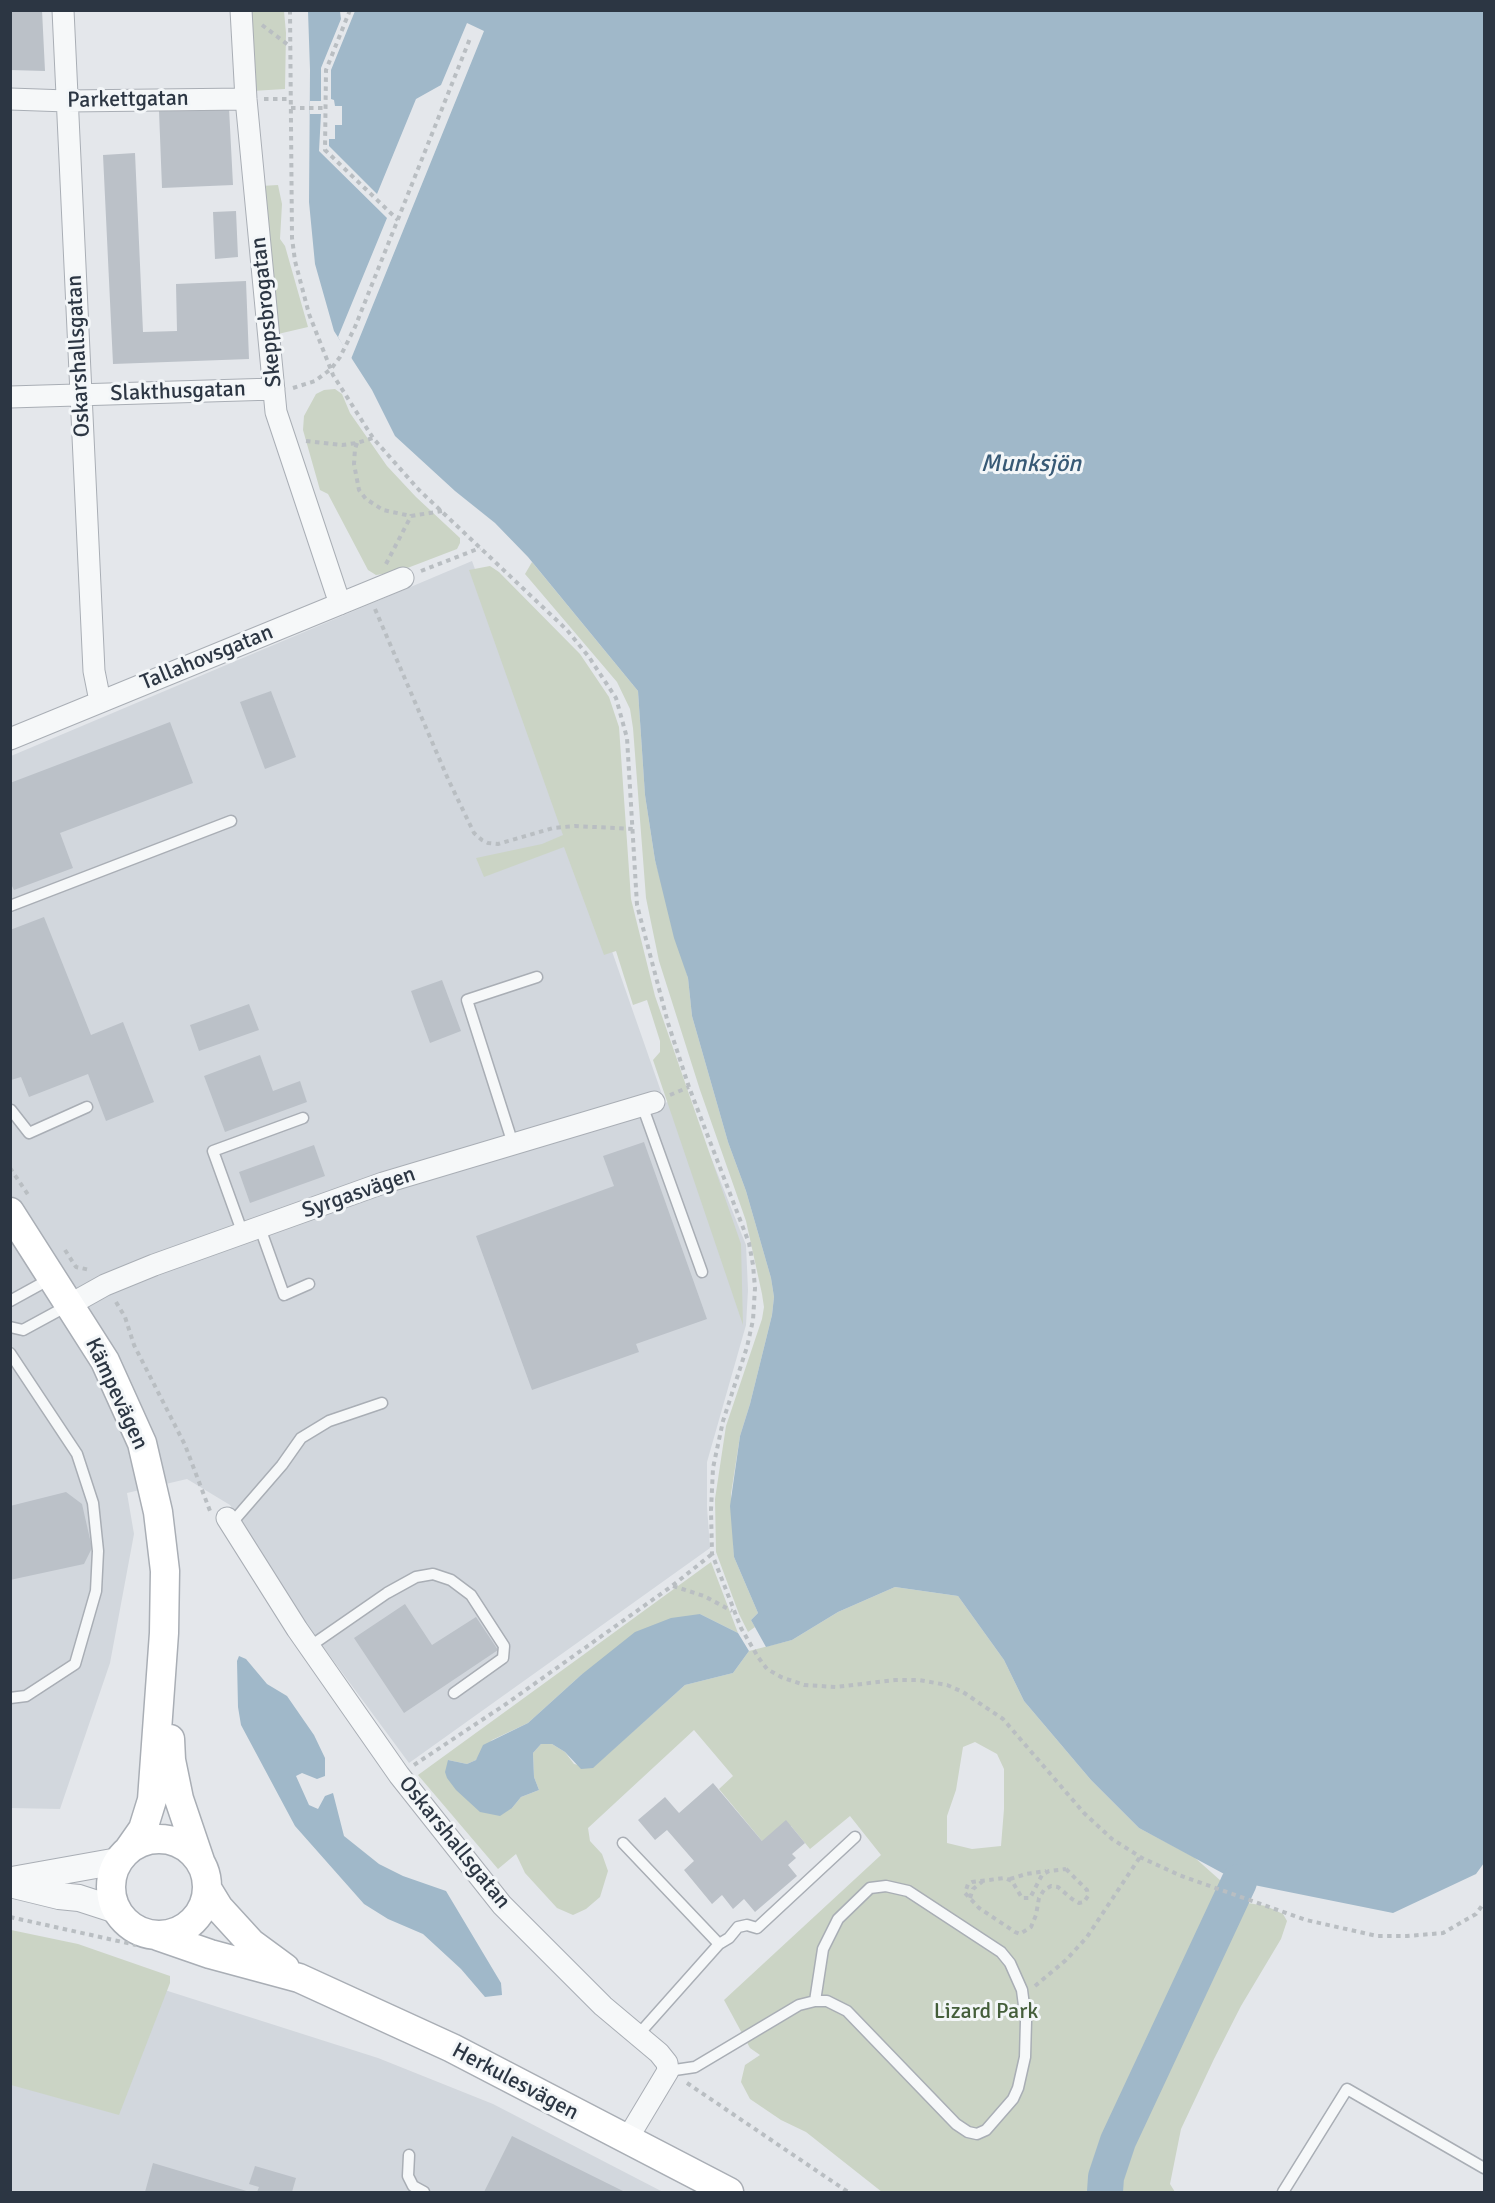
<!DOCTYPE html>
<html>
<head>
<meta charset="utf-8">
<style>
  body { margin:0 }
  #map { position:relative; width:1495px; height:2203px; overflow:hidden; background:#e4e7eb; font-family:Signika,sans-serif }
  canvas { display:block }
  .frame { position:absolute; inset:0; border:12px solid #2c3643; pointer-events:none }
</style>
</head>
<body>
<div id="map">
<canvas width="1495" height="2203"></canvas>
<div class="frame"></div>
</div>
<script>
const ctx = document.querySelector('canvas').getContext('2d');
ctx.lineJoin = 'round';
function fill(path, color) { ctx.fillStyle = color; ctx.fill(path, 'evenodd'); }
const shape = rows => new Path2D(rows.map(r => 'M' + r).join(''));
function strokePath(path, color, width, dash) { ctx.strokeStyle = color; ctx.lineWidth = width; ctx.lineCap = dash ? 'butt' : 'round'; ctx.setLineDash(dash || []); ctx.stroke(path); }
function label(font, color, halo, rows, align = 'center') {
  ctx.font = font + ' Signika,sans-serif'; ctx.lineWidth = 6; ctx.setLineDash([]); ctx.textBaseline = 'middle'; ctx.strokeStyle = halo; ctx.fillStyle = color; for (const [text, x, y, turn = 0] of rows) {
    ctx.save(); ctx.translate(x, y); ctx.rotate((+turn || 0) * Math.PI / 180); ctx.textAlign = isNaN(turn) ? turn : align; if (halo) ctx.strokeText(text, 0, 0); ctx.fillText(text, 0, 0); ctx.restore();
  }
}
fill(shape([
  [472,561,556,791,665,1103,686,1095,746,1245,748,1290,746,1325,707,1462,707,1507,710,1548,409,1763,307,1625,230,1505,187,1479,127,1493,134,1534,110,1663,60,1809,11,1808,11,756],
  [149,1985,378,2058,493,2104,663,2192,11,2192,10,2085]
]), '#d2d7dd');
fill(shape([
  [248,11,284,11,286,33,285,89,252,91],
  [278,185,282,204,280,239,285,246,308,327,278,334,261,186],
  [335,389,342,394,350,413,387,466,416,497,460,538,460,543,457,549,397,572,376,575,368,570,328,494,320,490,303,430,304,416,316,394,324,390],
  [532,562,638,691,645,795,655,860,688,978,692,1016,728,1142,746,1191,771,1278,774,1297,772,1315,750,1404,740,1436,731,1494,734,1557,758,1613,751,1620,755,1627,748,1632,739,1614,716,1552,715,1499,726,1426,762,1319,764,1307,762,1294,746,1221,700,1090,659,961,646,898,633,728,630,709,617,682,525,574],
  [490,566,499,572,580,654,609,697,619,727,631,899,655,996,741,1244,743,1325,653,1060,660,1052,660,1041,647,1000,633,1005,616,951,604,955,564,847,484,877,476,858,542,844,563,835,469,570],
  [711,1562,738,1633,700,1614,581,1675,528,1723,492,1740,476,1760,467,1764,448,1760,512,1808,521,1797,539,1790,534,1777,533,1753,541,1744,552,1744,565,1752,574,1764,592,1768,685,1685,733,1673,749,1651,792,1640,838,1612,895,1587,958,1596,1004,1660,1024,1701,1091,1780,1139,1828,1194,1857,1221,1881,1221,1886,1217,1890,1248,1903,1266,1906,1283,1914,1287,1921,1281,1939,1241,2006,1214,2059,1181,2129,1170,2184,1175,2192,882,2192,806,2132,781,2120,750,2099,741,2082,745,2065,760,2055,750,2048,724,2000,881,1855,850,1816,810,1849,791,1826,767,1847,719,1789,733,1776,694,1730,588,1828,590,1841,602,1854,608,1871,600,1897,586,1909,573,1915,557,1908,525,1873,516,1854,498,1869,418,1775],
  [975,1742,997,1754,1004,1769,1004,1809,1001,1846,972,1849,947,1843,947,1816,956,1790,963,1747],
  [11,1930,78,1944,170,1976,170,1983,119,2115,11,2085]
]), '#cbd4c5');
fill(shape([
  [308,11,1484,11,1484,1863,1476,1874,1393,1913,1239,1882,1139,1828,1091,1780,1024,1701,1004,1660,958,1596,895,1587,838,1612,792,1640,766,1647,751,1620,758,1613,734,1557,730,1506,740,1436,750,1404,772,1315,774,1297,771,1278,746,1191,728,1142,692,1016,688,978,674,938,655,860,645,795,638,691,528,557,495,523,455,491,395,436,372,390,334,331,315,264,309,202,310,70],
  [700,1614,738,1633,749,1651,733,1673,685,1685,593,1768,581,1769,565,1752,552,1744,541,1744,533,1753,534,1777,539,1790,521,1797,512,1808,500,1816,480,1812,456,1790,447,1778,445,1772,448,1760,467,1764,476,1760,483,1745,528,1723,581,1675,635,1632,671,1618],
  [239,1656,246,1659,267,1684,287,1696,314,1735,325,1758,325,1776,317,1779,302,1773,296,1776,309,1805,318,1809,325,1796,333,1793,344,1836,379,1864,403,1876,446,1891,501,1983,502,1995,485,1997,461,1969,423,1934,388,1919,364,1904,295,1826,241,1725,238,1707,237,1661]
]), '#a0b8c9');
fill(shape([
  [340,11,355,11,331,70,331,99,334,100,335,106,342,106,342,125,335,125,335,139,329,139,329,146,377,194,416,99,441,85,467,23,484,31,351,359,338,337,387,218,319,151,321,114,310,114,310,101,321,101,321,68,341,19]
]), '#e4e7eb');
strokePath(shape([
  [1105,2192,1106,2177,1118,2141,1239,1882]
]), '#a0b8c9', 36);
fill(shape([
  [10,10,42,10,45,71,10,70],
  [229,108,233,185,162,188,159,111],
  [135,153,143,332,177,331,176,284,246,281,249,359,113,364,103,155],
  [236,211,238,257,215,259,213,212],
  [271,691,296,757,265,769,240,702],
  [170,722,193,783,60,833,73,868,14,890,10,882,10,783],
  [44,917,91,1035,123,1022,154,1102,106,1121,88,1074,29,1097,21,1077,11,1080,10,930],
  [442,980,461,1031,430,1043,411,991],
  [249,1004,259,1030,199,1051,190,1025],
  [260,1055,273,1091,300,1081,307,1102,225,1132,204,1076],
  [644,1142,707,1319,636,1344,639,1352,532,1390,476,1236,614,1186,603,1156],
  [314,1145,325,1176,250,1203,239,1172],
  [66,1492,82,1504,92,1548,84,1564,10,1580,10,1506],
  [405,1604,432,1645,476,1617,498,1650,404,1713,354,1638],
  [713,1783,762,1841,786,1820,805,1843,792,1854,796,1858,788,1865,797,1876,755,1912,744,1899,733,1909,722,1895,712,1904,684,1870,694,1861,667,1830,655,1840,638,1820,665,1797,679,1813],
  [512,2136,625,2192,484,2192],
  [153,2163,250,2192,145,2192],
  [255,2166,296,2178,292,2192,257,2192,259,2187,249,2184]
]), '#bbc1c8');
const service = shape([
  [10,906,231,821],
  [642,1105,702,1272],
  [11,1110,29,1133,87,1107],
  [513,1144,467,1000,537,977],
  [260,1228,284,1295,309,1284],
  [243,1234,213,1151,303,1118],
  [10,1301,50,1279],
  [10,1327,23,1330,69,1305],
  [10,1353,77,1454,93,1503,98,1551,96,1591,75,1664,26,1696,10,1698],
  [230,1525,282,1465,301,1438,329,1421,382,1403],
  [309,1647,387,1593,416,1577,433,1574,451,1580,471,1595,504,1646,503,1658,454,1693],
  [623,1843,719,1944],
  [638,2035,719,1944,729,1938,738,1927,747,1925,757,1928,855,1837],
  [668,2071,695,2067,799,2005,815,2001,827,2001,847,2011,956,2124,968,2132,977,2134,986,2130,1013,2099,1018,2088,1025,2057,1026,2021,1022,1990,1010,1963,1001,1952,908,1891,886,1886,870,1888,838,1919,823,1949,815,2001],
  [409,2155,408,2176,413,2186,424,2192],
  [1283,2192,1347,2089,1484,2168]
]);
const minor = shape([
  [63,10,94,671,100,701],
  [241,10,246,99,276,412,340,604],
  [10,99,67,101,246,99],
  [10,397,274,389],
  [10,739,403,578],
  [71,1304,105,1285,154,1265,383,1183,654,1102],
  [227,1518,297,1629,399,1775,502,1905,603,2006,659,2053,667,2063,668,2071,626,2141]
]);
const tertiary = shape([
  [12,1880,118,1861],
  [10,1884,59,1896,79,1898,116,1910]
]);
const secondary = shape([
  [10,1212,105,1361,142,1443,158,1512,165,1571,164,1633,152,1800,143,1829,129,1849],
  [170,1739,171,1760,179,1799,200,1861],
  '111 1887a48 48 0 1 1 96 0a48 48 0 1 1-96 0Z',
  [208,1890,219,1908,251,1943,285,1968],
  [158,1936,210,1954,299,1978,452,2048,729,2192]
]);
strokePath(service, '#a9aeb5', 13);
strokePath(minor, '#a9aeb5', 23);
strokePath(tertiary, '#a9aeb5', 28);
strokePath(secondary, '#a9aeb5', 31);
strokePath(shape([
  [290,10,292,238,295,261,309,314,333,375,373,438,419,490,567,630,589,657,616,698,627,738,637,905,668,1023,689,1087,749,1243,753,1265,755,1288,753,1320,747,1347,723,1421,713,1468,711,1510,712,1554,741,1628,758,1657,767,1669,781,1677,804,1685,836,1687,895,1680,919,1680,947,1685,963,1692,1003,1719,1084,1813,1112,1839,1142,1858,1179,1875,1306,1920,1377,1936,1407,1936,1443,1933,1476,1914,1484,1903],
  [350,10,326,70,325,150,398,220],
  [262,25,291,47],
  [264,99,291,99],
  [291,108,325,108],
  [293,388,315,381,331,369,340,357,355,327,471,36],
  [306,441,342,445,357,443,373,438],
  [357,443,355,449,354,464,359,490,366,499,383,510,411,516],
  [386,564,411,516,442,511],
  [421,571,480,548],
  [375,609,448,779,474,833,482,840,488,843,498,844,553,828,575,826,634,829],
  [670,1095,689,1087],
  [10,1168,29,1196],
  [65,1250,76,1267,90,1270],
  [116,1302,125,1317,134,1345,185,1445,210,1511],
  [673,1586,704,1596,732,1611],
  [414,1765,506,1704,672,1586,712,1554],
  [1066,1869,1087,1890,1088,1896,1084,1902,1079,1903,1072,1899,1058,1887,1051,1886,1044,1890,1039,1898,1036,1915,1031,1927,1020,1934,1015,1932,979,1908,965,1893,968,1884,972,1882,1005,1878,1012,1881,1022,1898,1030,1898,1042,1875,1049,1871,1066,1869],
  [1010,1879,1026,1874,1046,1871],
  [970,1898,973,1889,983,1881],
  [10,1917,136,1945],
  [1035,1986,1066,1960,1087,1937,1140,1857],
  [687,2083,848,2192]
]), '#b9bec2', 4, [4.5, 4.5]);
strokePath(service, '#f6f8f9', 10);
strokePath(minor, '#f6f8f9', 21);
strokePath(tertiary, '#f6f8f9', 26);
strokePath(secondary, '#fff', 28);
label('22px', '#2c3643', '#f3f6f8', [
  ["Parkettgatan",128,100,-1],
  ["Skeppsbrogatan",267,312,-96],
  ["Oskarshallsgatan",79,356,-93],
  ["Slakthusgatan",178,392,-2],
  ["Tallahovsgatan",207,658,-22],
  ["Syrgasvägen",359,1193,-19],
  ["Kämpevägen",116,1394,65],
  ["Oskarshallsgatan",454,1843,51],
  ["Herkulesvägen",515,2082,28]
]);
label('22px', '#445e3a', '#f3f6f8', [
  ["Lizard Park",986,2012]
]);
label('italic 24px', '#375975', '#f3f6f8', [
  ["Munksjön",1031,465]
]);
</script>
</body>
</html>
